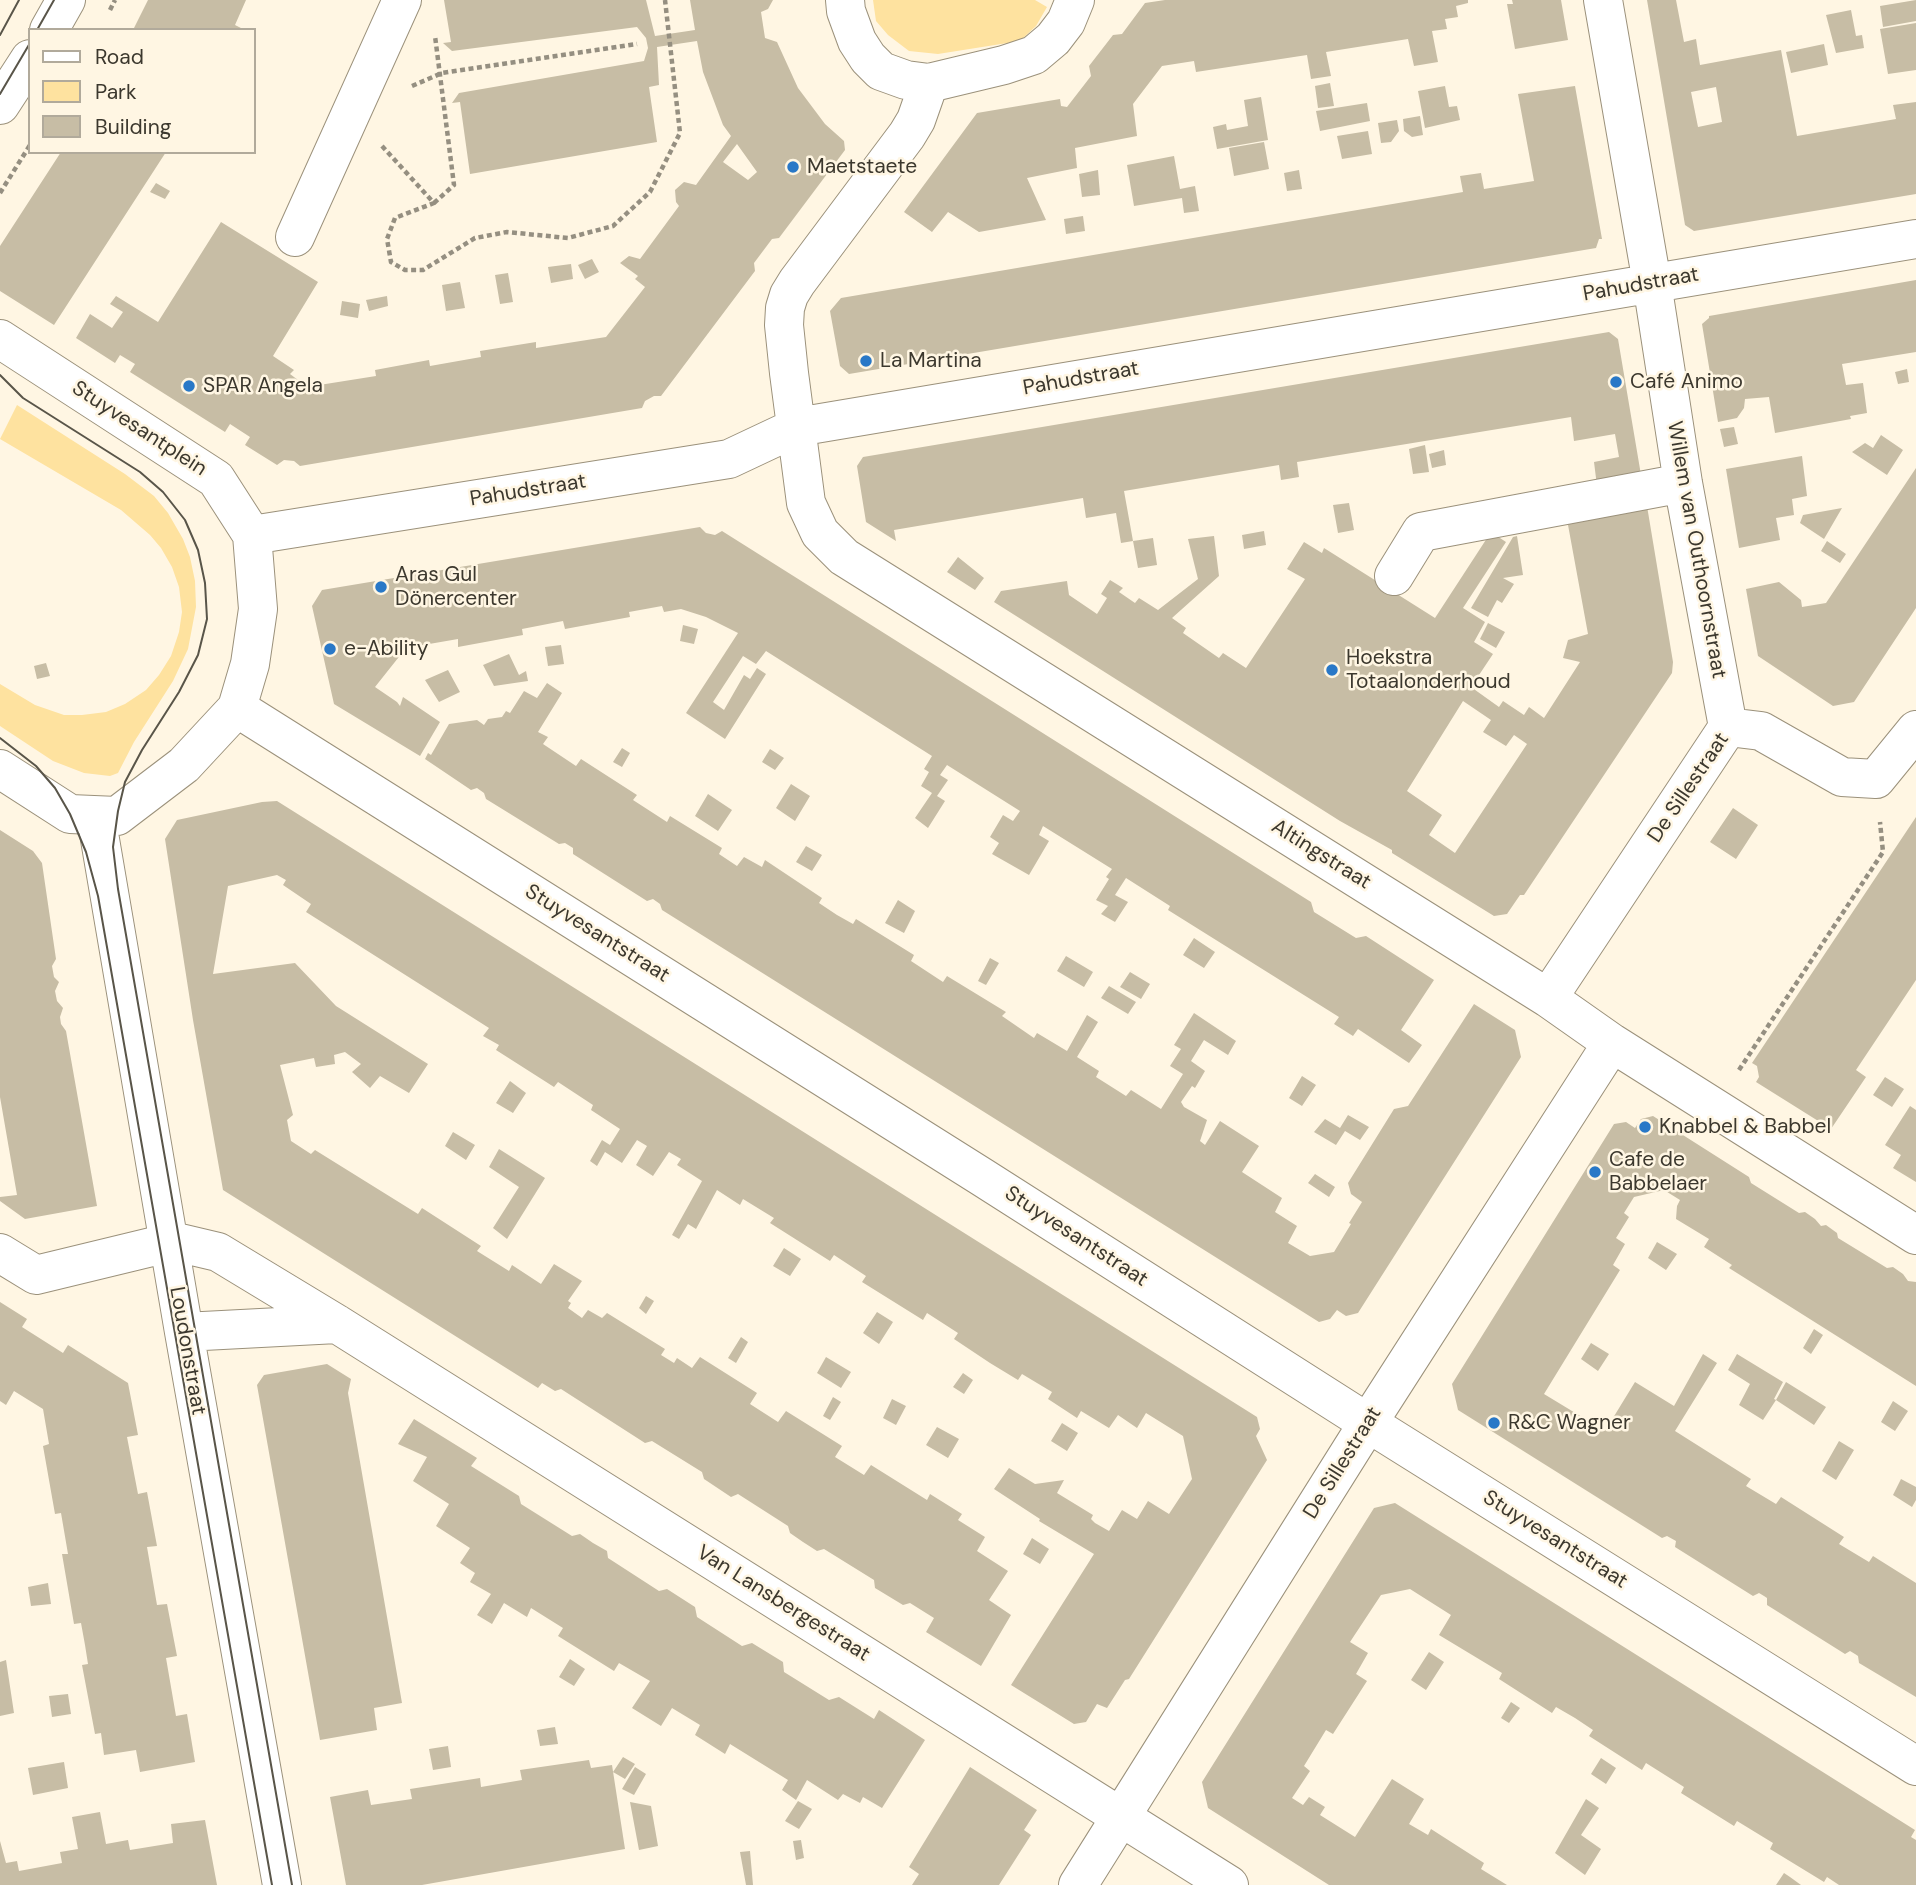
<!DOCTYPE html>
<html>
<head>
<meta charset="utf-8">
<style>
  body { margin:0 }
  #map { position:relative; width:1916px; height:1885px; overflow:hidden; background:#fff6e3; font-family:"DM Sans",sans-serif }
  canvas { display:block }
  .legend { position:absolute; left:28px; top:28px; width:228px; height:126px; box-sizing:border-box; background:#fff6e3; border:2px solid #b1aa9b; margin:0; padding:9px 12px; list-style:none; font-size:21px; color:#3c382e }
  .legend li { display:flex; align-items:center; gap:14px; height:35px }
  .legend b { width:35px; border:2px solid #b1aa9b }
</style>
</head>
<body>
<div id="map">
<canvas width="1916" height="1885"></canvas>
<ul class="legend">
<li><b style="height:9px;background:#fff"></b>Road</li>
<li><b style="height:19px;background:#fee29f"></b>Park</li>
<li><b style="height:19px;background:#c7bda5"></b>Building</li>
</ul>
</div>
<script>
const ctx = document.querySelector('canvas').getContext('2d');
ctx.lineJoin = 'round';
function fill(path, color) { ctx.fillStyle = color; ctx.fill(path, 'evenodd'); }
const shape = rows => new Path2D(rows.map(r => 'M' + r).join(''));
function strokePath(path, color, width, dash) { ctx.strokeStyle = color; ctx.lineWidth = width; ctx.lineCap = dash ? 'butt' : 'round'; ctx.setLineDash(dash || []); ctx.stroke(path); }
function label(font, color, halo, rows, align = 'center') {
  ctx.font = font + ' "DM Sans",sans-serif'; ctx.lineWidth = 5; ctx.setLineDash([]); ctx.textBaseline = 'middle'; ctx.strokeStyle = halo; ctx.fillStyle = color; for (const [text, x, y, turn = 0] of rows) {
    ctx.save(); ctx.translate(x, y); ctx.rotate((+turn || 0) * Math.PI / 180); ctx.textAlign = isNaN(turn) ? turn : align; if (halo) ctx.strokeText(text, 0, 0); ctx.fillText(text, 0, 0); ctx.restore();
  }
}
fill(shape([
  [873,0,1035,0,1047,7,1036,26,1020,41,938,54,909,51,888,35,876,21],
  [17,405,125,474,154,496,168,513,183,539,190,557,195,581,196,607,188,649,173,681,134,742,118,773,110,776,84,773,53,761,0,726,0,684,35,705,64,715,82,715,106,712,125,704,146,690,159,675,171,656,179,632,182,612,179,587,172,567,161,548,150,535,121,510,0,439]
]), '#fee29f');
fill(shape([
  [148,0,246,0,235,25,245,30,133,30],
  [444,0,646,0,655,36,695,30,690,0,773,0,768,9,761,12,765,38,777,42,798,88,825,124,844,141,845,150,779,238,772,239,754,263,755,271,661,396,654,396,645,401,642,408,300,466,294,461,284,460,277,465,245,445,250,437,230,424,225,432,130,372,135,364,120,355,115,363,76,338,90,314,112,328,123,312,110,304,116,296,158,322,221,222,318,282,273,356,294,370,290,374,310,389,313,386,376,376,375,370,429,360,430,366,481,357,480,351,536,342,536,348,606,337,645,287,635,279,638,276,620,263,629,256,640,259,679,206,676,202,675,190,684,182,696,185,731,136,723,125,703,72,697,41,657,47,659,85,649,87,657,142,470,174,460,102,452,103,459,93,644,61,648,48,646,38,637,27,452,51,443,43,451,42],
  [737,144,757,172,748,180,723,162],
  [1165,0,1468,0,1468,3,1456,6,1458,17,1445,19,1447,29,1432,31,1438,62,1414,66,1408,39,1326,52,1331,76,1311,79,1307,55,1196,72,1194,61,1162,66,1133,104,1137,136,1075,148,1077,168,1027,178,1046,220,979,232,948,212,932,232,904,212,977,113,1060,99,1061,106,1067,107,1091,76,1089,66,1113,35,1122,34,1145,3],
  [1512,0,1561,0,1568,40,1515,49,1507,4,1513,4],
  [1647,0,1676,0,1684,42,1696,39,1700,65,1781,50,1797,136,1896,119,1893,105,1916,102,1916,194,1694,231,1685,225],
  [1716,87,1722,122,1698,127,1691,92],
  [1916,0,1916,21,1883,27,1880,6],
  [1851,10,1856,36,1862,35,1864,48,1836,53,1826,15],
  [1916,23,1916,70,1888,74,1880,29],
  [1824,44,1828,65,1791,73,1786,52],
  [1330,83,1334,106,1318,108,1315,86],
  [1445,86,1449,107,1457,106,1460,120,1425,128,1418,91],
  [1575,86,1602,239,1599,239,1596,248,849,374,840,366,830,311,841,298,1463,192,1460,176,1481,173,1484,189,1534,181,1518,94],
  [1261,97,1268,140,1217,149,1213,127,1226,124,1227,130,1248,126,1244,100],
  [1367,103,1370,121,1320,131,1316,111],
  [1420,116,1423,135,1412,137,1404,131,1403,119],
  [1397,120,1399,131,1391,142,1381,143,1378,123],
  [1368,131,1372,154,1342,159,1337,136],
  [1264,142,1269,169,1234,176,1229,148],
  [61,152,166,152,54,325,0,291,0,246],
  [1174,156,1180,189,1195,186,1199,211,1184,213,1182,198,1134,206,1127,165],
  [1098,170,1100,195,1082,197,1079,174],
  [1299,170,1302,189,1287,191,1284,173],
  [156,183,170,191,165,199,150,192],
  [1083,216,1085,231,1066,234,1064,219],
  [592,259,599,272,585,279,578,265],
  [571,264,573,279,551,283,548,267],
  [508,273,513,302,500,304,495,275],
  [1916,280,1916,352,1842,364,1846,385,1863,383,1867,413,1850,416,1851,419,1775,433,1769,397,1745,399,1744,408,1737,418,1718,422,1702,324,1709,318,1709,316],
  [460,282,465,308,446,311,442,285],
  [387,296,388,306,369,311,366,300],
  [342,301,360,304,358,318,340,315],
  [1609,332,1618,339,1641,475,1597,486,1594,462,1619,457,1615,434,1574,441,1571,417,1297,462,1299,477,1281,480,1279,465,1124,491,1133,541,1121,543,1116,513,1086,518,1083,498,894,530,896,541,866,522,857,466,863,457],
  [1907,369,1909,382,1898,384,1895,372],
  [1734,427,1738,444,1724,447,1720,429],
  [1881,435,1903,450,1887,475,1852,452,1865,443,1873,448],
  [1425,445,1429,472,1413,474,1409,449],
  [1444,450,1446,465,1432,468,1429,454],
  [1802,456,1807,496,1792,499,1794,515,1776,518,1780,540,1739,548,1726,469],
  [1916,468,1916,608,1854,702,1833,706,1758,656,1746,589,1779,582,1801,600,1802,607,1826,603],
  [1646,500,1673,662,1672,673,1524,895,1520,895,1507,914,1494,916,1392,853,1392,850,1340,821,994,602,1001,591,1067,581,1069,595,1097,614,1107,598,1101,594,1110,580,1123,588,1119,592,1135,603,1139,598,1158,610,1198,579,1188,539,1214,536,1219,576,1172,618,1186,628,1183,633,1219,658,1223,653,1246,668,1305,579,1287,569,1304,542,1322,553,1324,548,1435,618,1491,532,1506,542,1463,608,1485,622,1474,642,1493,654,1471,687,1499,707,1503,701,1524,715,1529,707,1544,718,1580,662,1563,658,1568,640,1588,634,1566,514],
  [1463,701,1491,720,1483,732,1506,746,1514,735,1527,744,1455,853,1429,835,1442,815,1407,791],
  [1349,503,1354,530,1338,533,1333,505],
  [1842,508,1824,539,1800,523,1803,515],
  [700,527,706,533,715,535,722,531,1311,902,1314,912,1356,938,1366,936,1434,980,1401,1030,1422,1045,1409,1063,1358,1029,1353,1036,1334,1024,1339,1017,1168,910,1170,906,1126,878,1115,895,1128,902,1115,922,1101,914,1108,906,1096,900,1109,879,1106,877,1112,869,1043,826,1039,835,1049,841,1029,875,992,854,999,843,990,837,1003,815,1013,821,1020,811,947,765,940,775,948,780,937,796,945,801,928,828,915,818,932,793,921,786,929,772,924,769,932,756,766,651,756,664,743,656,713,702,724,710,744,675,750,679,757,668,766,674,725,739,686,713,738,633,706,617,681,609,664,612,662,606,629,612,630,617,565,629,563,621,522,629,523,635,458,647,458,639,406,648,375,687,397,702,400,706,403,697,440,722,420,756,334,704,312,606,322,590],
  [1264,531,1266,545,1244,549,1242,535],
  [1517,536,1523,575,1503,578,1514,584,1502,603,1497,600,1488,617,1471,608,1513,537],
  [1153,538,1157,565,1138,568,1133,541],
  [1827,541,1846,554,1840,563,1821,551],
  [958,557,984,578,975,590,947,572],
  [1488,623,1505,632,1496,648,1480,639],
  [683,625,698,629,694,644,680,641],
  [561,645,564,664,548,666,545,647],
  [509,654,519,675,526,671,528,681,494,686,483,665],
  [46,663,50,676,37,679,34,666],
  [448,670,460,692,439,702,425,680],
  [547,683,562,693,538,732,548,737,543,744,576,766,581,759,637,795,633,800,667,822,670,816,722,848,719,854,737,866,744,857,762,867,765,860,822,898,819,903,837,915,853,924,856,919,914,955,911,961,943,982,947,976,1006,1012,1002,1016,1034,1038,1037,1033,1067,1051,1087,1015,1098,1022,1077,1057,1099,1071,1096,1077,1126,1096,1131,1090,1161,1109,1183,1074,1170,1066,1181,1049,1174,1045,1194,1013,1236,1041,1228,1055,1204,1040,1191,1061,1205,1071,1195,1088,1192,1086,1181,1102,1184,1107,1207,1120,1200,1141,1205,1145,1220,1121,1259,1146,1242,1172,1282,1198,1275,1212,1297,1226,1288,1243,1310,1256,1334,1252,1351,1224,1349,1223,1362,1202,1351,1194,1348,1183,1394,1109,1408,1106,1474,1004,1515,1030,1521,1057,1358,1313,1346,1316,1337,1310,1330,1319,1319,1322,662,910,660,904,653,899,647,901,573,854,573,848,565,843,559,844,486,799,484,793,477,788,471,790,425,759,428,753,431,755,449,724,477,720,484,725,488,719,502,717,506,711,510,713,524,691,537,698],
  [622,748,630,753,622,767,613,762],
  [770,749,784,758,775,770,762,762],
  [791,784,810,796,795,821,776,808],
  [708,794,732,810,718,831,695,816],
  [277,801,1257,1417,1260,1429,1256,1436,1267,1460,1129,1679,1125,1680,1107,1708,1097,1704,1086,1722,1074,1724,1011,1685,1094,1554,1039,1521,1040,1519,994,1489,1009,1468,1035,1484,1064,1480,1057,1493,1093,1515,1091,1519,1095,1523,1109,1531,1122,1510,1137,1519,1148,1501,1169,1514,1192,1479,1183,1436,1146,1413,1137,1428,1118,1415,1109,1428,1081,1411,1077,1418,1048,1399,1052,1392,1022,1374,1018,1380,990,1363,954,1339,958,1333,927,1313,923,1320,862,1282,866,1276,834,1255,830,1261,770,1223,774,1218,743,1199,740,1205,717,1190,696,1229,688,1224,679,1239,672,1235,702,1181,677,1165,681,1159,669,1152,653,1176,636,1165,647,1146,637,1140,622,1163,605,1152,597,1166,590,1161,602,1140,610,1145,620,1129,591,1110,593,1105,558,1082,554,1087,496,1050,499,1045,483,1036,489,1028,306,912,311,904,283,885,286,880,277,875,228,886,213,974,295,963,336,1006,428,1064,409,1093,380,1076,370,1088,352,1072,361,1064,345,1052,334,1055,335,1064,316,1067,314,1058,280,1065,293,1115,287,1120,291,1141,311,1154,315,1150,418,1214,422,1208,481,1246,477,1251,509,1271,512,1265,541,1284,554,1264,582,1281,568,1301,571,1303,568,1308,582,1318,588,1310,602,1318,607,1313,665,1349,661,1355,674,1363,677,1358,692,1368,700,1357,757,1393,750,1404,778,1422,786,1411,842,1446,835,1457,864,1475,871,1465,927,1500,930,1494,962,1514,958,1520,985,1537,977,1551,1008,1571,989,1600,1011,1615,981,1666,926,1632,934,1618,910,1603,903,1605,875,1588,874,1580,824,1549,817,1551,803,1542,790,1533,788,1526,738,1494,731,1497,704,1479,702,1472,652,1441,645,1443,561,1389,555,1391,542,1383,538,1388,223,1190,193,1020,165,839,177,820,262,802],
  [1733,808,1758,825,1736,859,1710,842],
  [1916,817,1916,980,1856,1070,1866,1077,1831,1129,1756,1082,1759,1077,1757,1066,1752,1063],
  [0,830,33,851,42,863,56,959,52,966,54,977,59,982,55,991,57,1001,63,1008,60,1017,61,1024,66,1031,97,1206,25,1219,0,1201,0,1197,17,1195,0,1097],
  [806,846,822,855,812,871,796,862],
  [898,900,915,911,904,933,885,923],
  [1194,938,1215,952,1204,968,1183,955],
  [1066,956,1093,972,1084,987,1057,971],
  [990,958,999,963,986,985,978,981],
  [1130,972,1150,984,1141,999,1120,987],
  [1109,986,1136,1002,1128,1014,1101,998],
  [1302,1076,1316,1085,1302,1106,1289,1098],
  [1885,1077,1904,1089,1892,1107,1873,1095],
  [510,1081,526,1093,513,1113,496,1103],
  [1910,1106,1916,1110,1916,1182,1893,1168,1901,1155,1885,1145],
  [1348,1115,1369,1127,1360,1140,1345,1131,1336,1145,1314,1132,1325,1119,1340,1128],
  [1653,1116,1749,1177,1751,1183,1799,1213,1805,1212,1815,1219,1821,1226,1826,1225,1837,1233,1838,1238,1887,1268,1893,1267,1903,1274,1908,1281,1916,1282,1916,1386,1729,1268,1732,1265,1704,1247,1709,1239,1676,1219,1677,1206,1680,1200,1664,1190,1634,1197,1624,1213,1629,1217,1616,1238,1625,1244,1613,1265,1620,1270,1544,1394,1605,1431,1635,1382,1674,1406,1703,1354,1717,1363,1675,1431,1751,1479,1746,1486,1776,1504,1781,1497,1844,1537,1839,1544,1869,1562,1873,1556,1916,1583,1916,1697,1859,1663,1858,1656,1855,1654,1850,1651,1845,1654,1767,1605,1767,1598,1764,1596,1759,1593,1753,1596,1675,1547,1676,1541,1667,1536,1662,1538,1458,1410,1452,1384,1614,1124,1626,1122,1635,1128,1641,1119],
  [453,1132,475,1145,466,1160,445,1146],
  [499,1149,545,1178,507,1239,493,1228,519,1187,489,1167],
  [1315,1174,1335,1187,1329,1197,1308,1183],
  [1657,1242,1677,1254,1666,1270,1648,1258],
  [784,1248,801,1259,790,1276,773,1266],
  [646,1296,654,1301,646,1314,639,1308],
  [0,1302,27,1319,22,1327,63,1353,68,1345,128,1383,138,1435,127,1437,138,1494,147,1492,157,1546,147,1547,157,1605,167,1604,177,1656,166,1658,176,1716,187,1714,195,1762,140,1772,136,1750,104,1755,101,1733,95,1734,82,1665,88,1664,85,1645,81,1623,74,1624,62,1554,68,1554,61,1513,55,1514,43,1446,49,1444,43,1409,14,1391,6,1405,0,1401],
  [877,1312,893,1322,879,1344,863,1333],
  [1814,1329,1823,1335,1811,1354,1803,1348],
  [741,1337,748,1342,736,1363,728,1358],
  [1591,1343,1609,1354,1598,1371,1581,1359],
  [1737,1354,1783,1382,1774,1399,1776,1400,1786,1382,1826,1407,1814,1425,1776,1400,1763,1420,1739,1405,1750,1384,1728,1370],
  [826,1357,851,1372,841,1388,817,1373],
  [327,1364,351,1379,348,1393,402,1703,374,1708,377,1730,320,1740,257,1385,264,1375],
  [963,1373,973,1380,964,1394,953,1387],
  [833,1397,841,1402,830,1420,823,1416],
  [892,1399,906,1406,896,1425,883,1418],
  [1893,1401,1908,1411,1895,1431,1881,1422],
  [414,1419,477,1458,471,1466,519,1496,521,1504,572,1536,580,1534,593,1543,607,1551,608,1558,659,1591,667,1589,695,1607,697,1617,742,1646,752,1643,783,1662,784,1672,829,1700,839,1697,874,1719,879,1710,925,1740,882,1808,863,1797,860,1803,843,1794,838,1800,807,1780,796,1800,782,1790,788,1780,730,1744,725,1754,695,1735,700,1725,672,1708,661,1726,632,1708,650,1681,619,1663,614,1671,558,1636,563,1628,531,1608,527,1617,504,1603,492,1624,477,1615,491,1594,470,1582,475,1573,460,1563,470,1548,436,1526,449,1504,413,1481,427,1457,398,1444],
  [1062,1423,1078,1433,1067,1451,1051,1441],
  [937,1427,959,1439,948,1458,926,1445],
  [1839,1441,1854,1450,1836,1480,1822,1471],
  [1901,1479,1916,1487,1916,1500,1912,1507,1893,1495],
  [1395,1503,1915,1830,1911,1837,1916,1840,1916,1885,1839,1885,1827,1877,1824,1882,1770,1849,1773,1843,1737,1821,1734,1826,1681,1793,1684,1787,1646,1763,1642,1770,1589,1736,1593,1730,1575,1718,1556,1707,1552,1713,1499,1679,1502,1673,1439,1635,1451,1615,1410,1589,1381,1595,1350,1642,1368,1653,1356,1674,1367,1681,1333,1734,1326,1730,1304,1766,1310,1771,1292,1798,1303,1805,1309,1797,1325,1807,1320,1815,1355,1837,1392,1779,1424,1799,1409,1824,1428,1835,1431,1829,1484,1863,1481,1869,1507,1885,1329,1885,1208,1808,1202,1782,1374,1508],
  [1032,1538,1049,1549,1040,1564,1023,1554],
  [48,1583,51,1604,31,1606,28,1587],
  [1429,1652,1444,1662,1426,1690,1411,1680],
  [570,1659,585,1669,574,1686,559,1677],
  [6,1660,14,1713,0,1716,0,1662],
  [68,1694,71,1714,52,1717,49,1696],
  [1511,1702,1520,1708,1509,1723,1501,1718],
  [555,1727,558,1744,540,1746,537,1730],
  [448,1746,451,1767,433,1770,429,1749],
  [623,1757,635,1764,625,1779,613,1772],
  [1601,1758,1616,1768,1606,1784,1591,1774],
  [589,1760,591,1768,612,1765,625,1849,422,1885,346,1885,330,1797,368,1790,371,1805,412,1799,410,1789,480,1778,481,1787,522,1780,520,1770],
  [64,1762,68,1788,33,1795,28,1768],
  [635,1767,646,1774,634,1795,622,1789],
  [970,1767,1037,1810,1024,1830,1031,1835,999,1885,912,1885,919,1874,909,1867],
  [1586,1799,1599,1808,1581,1835,1601,1849,1585,1875,1555,1853],
  [798,1801,812,1809,799,1829,785,1821],
  [630,1802,651,1806,658,1846,639,1850],
  [100,1812,106,1844,128,1840,130,1850,173,1843,171,1824,205,1820,217,1885,0,1885,0,1841,6,1863,17,1861,19,1871,62,1863,60,1852,78,1849,72,1817],
  [801,1840,804,1858,796,1860,793,1841],
  [750,1851,753,1885,746,1885,740,1852],
  [1784,1873,1790,1877,1801,1885,1776,1885]
]), '#c7bda5');
const minor = shape([
  [845,0,846,11,857,41,868,58,881,71,906,80,929,83,1004,65,1034,55,1053,39,1066,22,1075,0],
  [1603,0,1652,283,1683,483,1728,727],
  [49,30,66,0],
  [929,83,916,120,907,135,797,282,789,295,785,308,784,325,789,373,806,503,820,533,844,557,1548,998,1612,1043,1916,1235],
  [0,105,30,59],
  [295,237,402,0],
  [0,339,216,479,252,535,258,609,250,664,237,708,184,765,117,816,70,814,0,769],
  [252,535,729,459,797,427,1916,239],
  [1394,576,1421,532,1683,483],
  [237,708,982,1177,1368,1423,1916,1766],
  [1728,727,1761,731,1842,777,1876,779,1916,730],
  [96,816,184,1332,282,1885],
  [1548,998,1728,727],
  [0,1253,36,1275,168,1243,180,1243,218,1252,337,1324,1229,1885],
  [184,1332,337,1324],
  [1078,1885,1368,1423,1612,1043]
]);
strokePath(minor, '#9b917b', 40);
strokePath(shape([
  [110,10,115,0],
  [412,86,442,73,637,44],
  [382,146,434,203,395,218,387,239,391,262,405,270,423,270,475,238,507,232,568,238,613,226,650,192,680,133,665,0],
  [0,193,30,145],
  [434,203,454,185,435,36],
  [1739,1070,1883,852,1880,822]
]), '#958f81', 4.5, [5, 3.5]);
strokePath(minor, '#fff', 38);
strokePath(shape([
  [37,30,54,0],
  [0,35,19,0],
  [0,94,30,43],
  [0,375,23,398,140,472,163,492,185,520,198,550,205,583,207,619,198,655,179,692,142,750,125,782,118,811,113,847,118,889,292,1885],
  [0,738,36,766,55,788,70,814,86,852,98,896,272,1885]
]), '#595549', 2);
for (const [x, y, r, color] of [
  [793,167,7,"#2978c7"],
  [866,361,7,"#2978c7"],
  [1616,382,7,"#2978c7"],
  [189,386,7,"#2978c7"],
  [381,587,7,"#2978c7"],
  [330,649,7,"#2978c7"],
  [1332,670,7,"#2978c7"],
  [1645,1127,7,"#2978c7"],
  [1595,1172,7,"#2978c7"],
  [1494,1423,7,"#2978c7"]
]) { const dot = new Path2D(); dot.arc(x, y, r, 0, 2 * Math.PI); ctx.fillStyle = color; ctx.fill(dot); strokePath(dot, '#fff6e3', 2.5); }
label('21px', '#3c382e', '#fff6e3', [
  ["Maetstaete",807,167],
  ["La Martina",880,361],
  ["Café Animo",1630,382],
  ["SPAR Angela",203,386],
  ["Aras Gul",395,575],
  ["Dönercenter",395,599],
  ["e-Ability",344,649],
  ["Hoekstra",1346,658],
  ["Totaalonderhoud",1346,682],
  ["Knabbel & Babbel",1659,1127],
  ["Cafe de",1609,1160],
  ["Babbelaer",1609,1184],
  ["R&C Wagner",1508,1423]
], 'left');
label('21px', '#3c382e', '#fff6e3', [
  ["Pahudstraat",1641,285,-10],
  ["Pahudstraat",1081,379,-10],
  ["Stuyvesantplein",139,429,33],
  ["Pahudstraat",528,491,-9],
  ["Willem van Outhoornstraat",1696,550,80],
  ["De Sillestraat",1689,788,-56],
  ["Altingstraat",1321,855,32],
  ["Stuyvesantstraat",597,934,32],
  ["Stuyvesantstraat",1076,1237,33],
  ["Loudonstraat",187,1351,80],
  ["De Sillestraat",1343,1463,-58],
  ["Stuyvesantstraat",1555,1540,32],
  ["Van Lansbergestraat",783,1604,32]
]);
</script>
</body>
</html>
